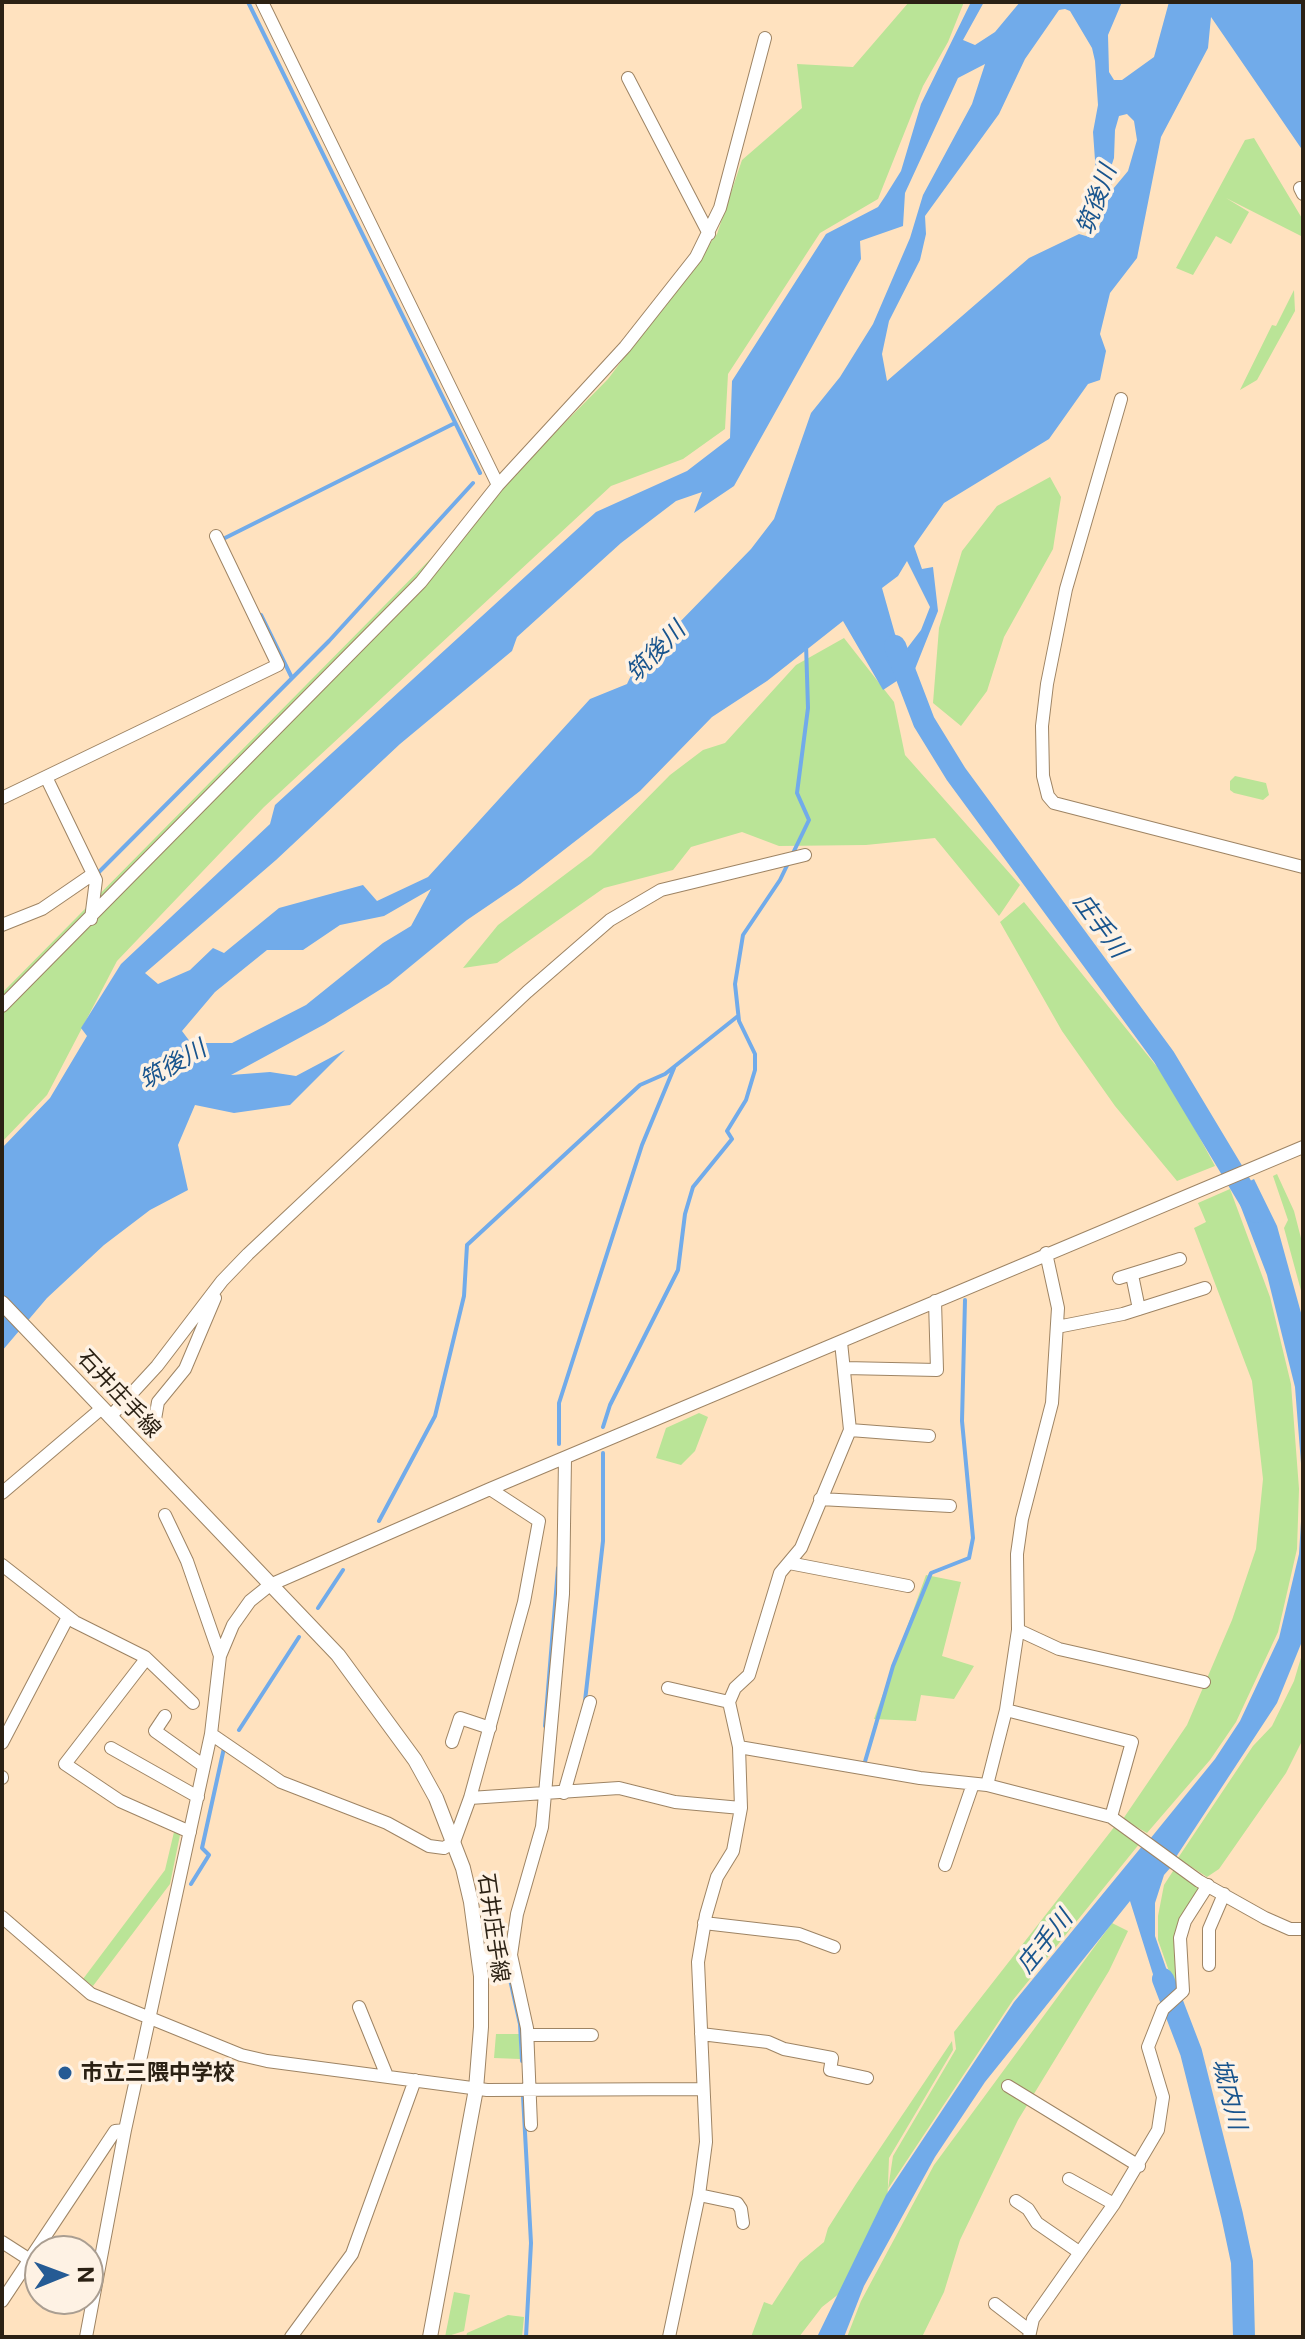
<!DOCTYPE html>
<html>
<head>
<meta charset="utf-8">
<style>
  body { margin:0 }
  #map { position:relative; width:1305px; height:2339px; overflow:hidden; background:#ffe2bf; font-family:"Public Sans",sans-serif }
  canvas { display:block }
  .frame { position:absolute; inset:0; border:4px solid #2b2114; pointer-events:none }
  .north { position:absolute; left:24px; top:2235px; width:80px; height:80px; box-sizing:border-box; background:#fef2e4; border:2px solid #aa9e91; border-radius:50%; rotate:89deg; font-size:22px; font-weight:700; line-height:32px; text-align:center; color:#2b2114 }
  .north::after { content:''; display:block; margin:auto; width:28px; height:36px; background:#255b94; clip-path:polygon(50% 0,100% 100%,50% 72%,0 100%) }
</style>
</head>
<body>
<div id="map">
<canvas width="1305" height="2339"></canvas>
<div class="frame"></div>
<div class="north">N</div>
</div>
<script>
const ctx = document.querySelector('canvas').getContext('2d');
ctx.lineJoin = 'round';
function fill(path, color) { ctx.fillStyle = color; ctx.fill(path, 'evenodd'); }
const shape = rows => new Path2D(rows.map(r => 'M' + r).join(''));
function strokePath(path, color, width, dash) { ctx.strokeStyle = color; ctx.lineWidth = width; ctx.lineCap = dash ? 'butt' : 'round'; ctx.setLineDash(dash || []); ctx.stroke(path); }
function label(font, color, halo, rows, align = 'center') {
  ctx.font = font + ' "Public Sans","Noto Sans JP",sans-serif'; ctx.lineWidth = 7; ctx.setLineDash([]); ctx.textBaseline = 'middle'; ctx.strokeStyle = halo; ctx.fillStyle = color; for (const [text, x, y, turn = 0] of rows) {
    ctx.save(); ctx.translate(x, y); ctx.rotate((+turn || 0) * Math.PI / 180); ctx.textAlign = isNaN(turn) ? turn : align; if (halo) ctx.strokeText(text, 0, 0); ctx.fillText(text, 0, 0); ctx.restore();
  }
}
fill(shape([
  [909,2,964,2,948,42,923,86,878,199,820,233,728,374,725,429,683,459,611,486,264,807,117,961,47,1095,2,1142,2,993,608,379,717,234,742,160,802,108,797,64,853,67],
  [1254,138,1303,220,1303,237,1226,198,1249,212,1231,244,1216,236,1193,275,1176,268,1245,140],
  [1294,290,1295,311,1257,380,1240,390,1272,325,1276,326],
  [1050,477,1061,497,1053,549,1004,637,987,691,961,726,933,703,939,628,962,551,997,506],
  [844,638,894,702,905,755,1020,885,999,916,935,838,866,845,779,846,742,832,691,847,673,870,604,888,497,963,463,968,498,925,591,855,670,775,703,750,725,743,796,665],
  [1235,776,1266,783,1269,795,1263,800,1234,793,1230,790,1230,781],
  [1024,902,1170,1083,1215,1166,1177,1181,1115,1106,1062,1031,1000,922],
  [1277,1174,1294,1211,1303,1246,1303,1298,1284,1228,1288,1220,1273,1176],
  [1230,1189,1270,1297,1291,1384,1299,1489,1297,1549,1278,1632,1236,1722,1210,1760,1147,1833,1123,1819,1187,1725,1232,1620,1256,1549,1263,1479,1252,1381,1194,1228,1206,1222,1198,1203],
  [699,1413,708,1417,695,1451,681,1465,656,1458,666,1428],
  [926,1575,961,1582,942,1656,974,1666,954,1699,921,1695,916,1721,874,1719],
  [1303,1651,1303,1739,1286,1773,1219,1869,1207,1877,1178,1858,1253,1746,1272,1726,1294,1681],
  [1115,1826,1140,1843,1013,2000,888,2189,893,2156,956,2049,954,2032],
  [174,1832,180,1835,170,1884,93,1986,83,1979,165,1870],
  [1175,1868,1201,1887,1183,1917,1176,1991,1158,1940,1158,1916,1164,1885],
  [1112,1923,1128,1931,1109,1971,1018,2120,960,2240,944,2292,922,2337,847,2337,861,2301,934,2165],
  [496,2034,519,2034,520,2059,494,2058],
  [952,2041,953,2050,889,2158,887,2210,840,2293,822,2307,799,2337,751,2337,764,2302,772,2305,800,2262,824,2242,828,2228,856,2184],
  [454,2292,470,2295,464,2331,445,2337],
  [508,2315,524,2317,522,2337,466,2337,467,2333]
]), '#bae497');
fill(shape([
  [971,2,984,2,963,40,975,45,995,32,1020,2,1122,2,1108,35,1109,72,1114,80,1122,80,1154,57,1169,2,1303,2,1303,151,1211,17,1208,48,1161,137,1137,258,1110,293,1100,334,1106,351,1100,380,1088,384,1049,439,944,503,914,546,922,569,933,567,938,611,915,669,883,690,843,621,767,681,712,717,640,791,520,884,467,920,389,984,325,1024,231,1075,270,1072,296,1076,345,1050,290,1105,234,1113,195,1105,178,1145,188,1190,150,1210,104,1245,47,1298,2,1351,2,1148,50,1098,87,1036,81,1028,121,964,270,824,275,805,596,512,687,471,730,438,732,381,826,234,878,207,886,195,901,171,921,104],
  [1065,9,1070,11,1092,48,1095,61,1098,105,1093,132,1096,174,1108,201,1097,233,1093,238,1079,234,1029,258,887,381,882,354,889,321,920,260,926,234,925,216,999,114,1025,59,1059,10],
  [985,64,972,104,923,195,910,238,873,324,840,377,811,413,774,519,751,549,634,669,627,684,590,699,428,877,377,901,363,885,279,908,224,953,213,948,190,970,158,984,145,973,276,860,400,744,512,651,517,637,621,543,676,501,702,492,694,513,734,486,861,259,860,241,903,226,905,193,958,78],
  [1127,114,1134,121,1137,140,1128,171,1113,189,1108,176,1114,158,1115,130,1119,116],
  [907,561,930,607,921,630,905,651,895,634,882,588,898,576],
  [431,889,411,926,383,943,306,1005,232,1043,191,1043,182,1031,215,992,267,950,303,950,340,925,384,916],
  [1254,1179,1277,1226,1303,1320,1303,1639,1277,1703,1176,1857,1150,1839,1215,1759,1240,1721,1279,1638,1299,1554,1303,1489,1295,1387,1267,1275,1234,1189],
  [1143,1845,1171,1867,1164,1875,1155,1903,1155,1936,1175,1994,1162,2003,1130,1901,985,2082,935,2157,864,2286,844,2337,817,2337,886,2195,1014,2002]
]), '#71abea');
strokePath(shape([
  [248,2,480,473],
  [223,539,455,423],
  [261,615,292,678],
  [96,875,329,641,473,483],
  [603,1427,610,1405,678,1270,685,1214,693,1187,732,1139,727,1131,746,1100,755,1070,755,1054,739,1021,735,984,743,935,780,880,809,820,797,793,808,708,806,644],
  [559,1444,559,1403,642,1145,674,1068],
  [379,1521,435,1416,464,1296,467,1245,640,1085,665,1074,738,1016],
  [318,1608,343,1570],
  [585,1701,603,1541,603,1453],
  [545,1726,558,1568],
  [239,1730,299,1637],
  [864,1765,893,1666,931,1573,969,1558,973,1538,962,1421,965,1300],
  [191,1884,209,1855,202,1848,224,1748],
  [507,1966,520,2024,522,2061],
  [523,2096,531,2243,526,2337]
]), '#71abea', 4);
strokePath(shape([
  [895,646,924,722,956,774,1164,1057,1257,1212],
  [1163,1979,1191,2052,1232,2215,1242,2262,1244,2337]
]), '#71abea', 22);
const minor = shape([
  [262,2,498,485],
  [628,78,709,234],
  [1300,188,1303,194],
  [1121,399,1066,589,1047,684,1042,726,1043,776,1048,796,1054,803,1303,867],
  [46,777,96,880,91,919],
  [2,798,278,665,216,536],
  [2,925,42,909,93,874],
  [2,1006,421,582,498,485,625,347,696,257,720,208,765,38],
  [1132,1275,1139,1309],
  [1119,1278,1180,1259],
  [1057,1327,1123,1314,1205,1288],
  [845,1368,937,1370,935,1301],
  [110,1417,157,1366,222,1281,248,1254,527,992,610,920,661,890,805,855],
  [154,1425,158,1402,185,1369,215,1298],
  [850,1430,929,1436],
  [2,1493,102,1408],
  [820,1499,950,1506],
  [165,1515,187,1561,220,1656],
  [789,1563,908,1586],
  [2,1565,75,1622,145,1657,193,1703],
  [1018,1630,1059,1649,1204,1682],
  [146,1659,65,1764,120,1801,190,1832],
  [668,1688,729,1702],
  [1006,1710,1132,1742,1111,1817],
  [165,1716,155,1731,204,1766],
  [211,1734,281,1782,387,1823,429,1846,444,1848,454,1842,470,1798,524,1602,539,1521,490,1489],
  [452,1742,460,1718,490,1728],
  [2,1743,68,1617],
  [739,1747,920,1778,987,1785,1111,1817,1199,1881,1265,1918,1290,1929,1303,1929],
  [111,1748,198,1797],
  [2,1778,2,1777],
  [987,1785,1006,1710,1018,1630,1017,1554,1022,1519,1052,1403,1058,1308,1046,1253],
  [564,1793,590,1702],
  [470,1798,619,1788,675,1802,741,1808],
  [945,1865,973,1784],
  [2,1917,91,1994,241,2055,267,2061,487,2090,703,2089],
  [704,1923,799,1934,834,1947],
  [511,1955,517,1914,542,1827,563,1594,565,1458],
  [479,1957,511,1955,527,2028,531,2125],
  [1209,1965,1209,1929,1224,1894],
  [359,2007,387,2076],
  [701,2034,768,2042,784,2049,832,2058,830,2070,867,2078],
  [528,2035,592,2035],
  [1008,2086,1139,2166],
  [1069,2179,1114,2204],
  [699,2195,737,2203,741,2209,743,2223],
  [1016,2201,1028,2209,1037,2223,1079,2252],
  [2,2242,30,2260],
  [2,2301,115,2131,125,2130],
  [995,2304,1030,2331],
  [86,2337,125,2130,211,1734,220,1656,233,1625,250,1601,270,1585,490,1489,1303,1147],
  [291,2337,352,2254,415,2080],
  [669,2337,699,2195,706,2142,698,1962,706,1915,717,1877,733,1851,741,1808,739,1747,729,1702,735,1688,749,1675,780,1573,801,1548,850,1430,841,1342],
  [1029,2337,1033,2319,1114,2204,1158,2130,1163,2097,1148,2047,1163,2009,1183,1991,1180,1938,1185,1921,1208,1885]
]);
const major = shape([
  [2,1303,338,1655,415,1760,436,1798,463,1868,471,1902,481,1976,481,2027,476,2089,430,2337]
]);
strokePath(minor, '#9e8464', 14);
strokePath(major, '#9e8464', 16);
strokePath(minor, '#fff', 12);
strokePath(major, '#fff', 14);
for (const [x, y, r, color] of [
  [65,2073,8,"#255b94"]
]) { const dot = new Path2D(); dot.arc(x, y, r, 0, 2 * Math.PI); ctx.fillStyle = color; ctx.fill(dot); strokePath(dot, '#fef2e4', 3); }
label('22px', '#2b2114', '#fef2e4', [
  ["石井庄手線",119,1394,47],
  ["石井庄手線",493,1928,82]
]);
label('bold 22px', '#2b2114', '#fef2e4', [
  ["市立三隈中学校",81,2073]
], 'left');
label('italic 24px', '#18548d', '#fef2e4', [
  ["筑後川",1097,200,-70],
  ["筑後川",656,652,-46],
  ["庄手川",1100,926,54],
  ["筑後川",173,1065,-30],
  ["庄手川",1045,1942,-51],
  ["城内川",1229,2094,76]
]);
</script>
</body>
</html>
